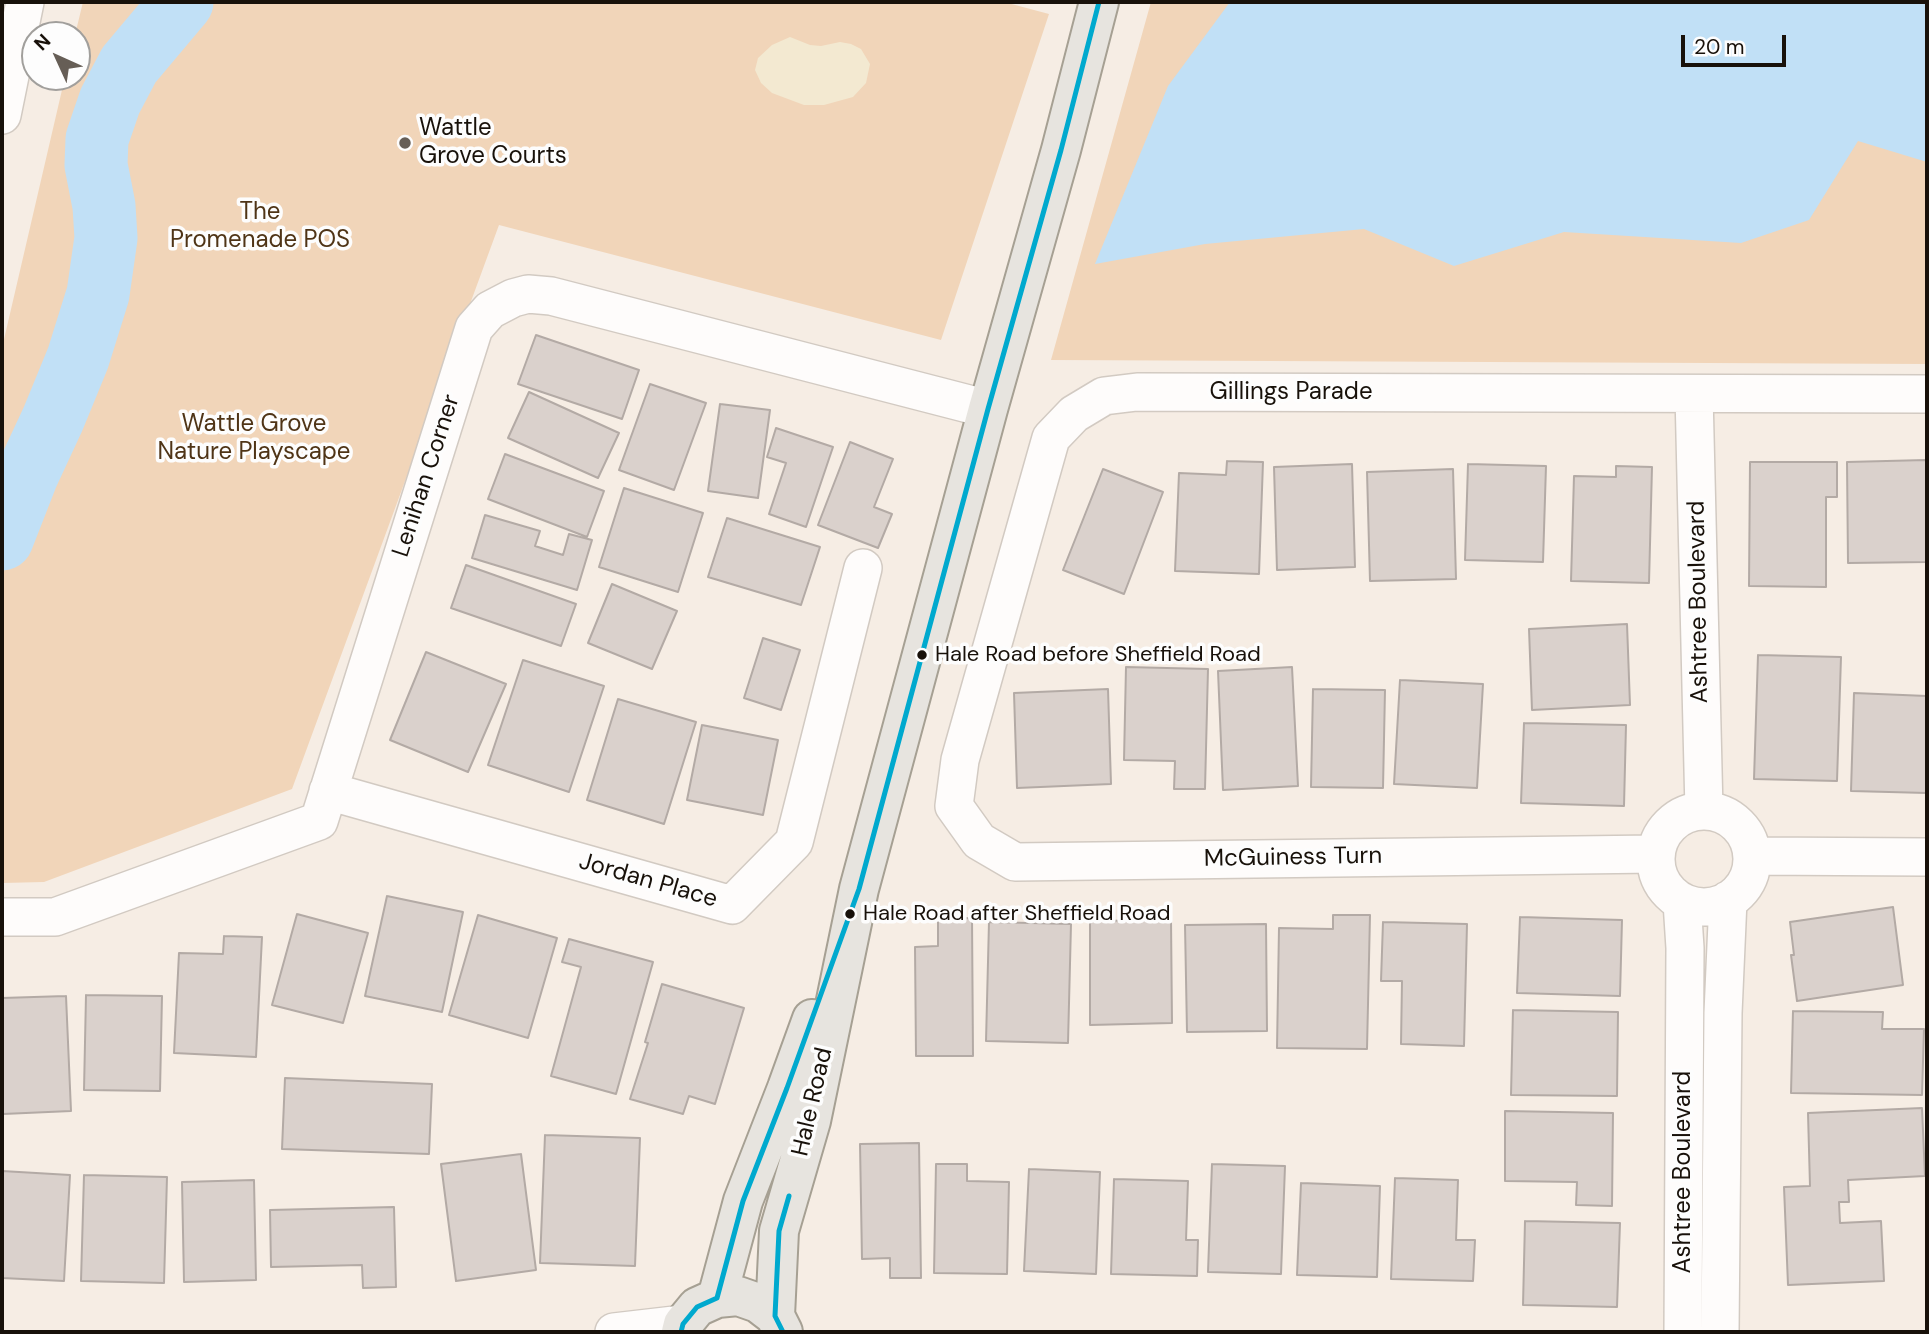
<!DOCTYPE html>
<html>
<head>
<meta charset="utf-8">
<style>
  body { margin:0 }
  #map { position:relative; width:1929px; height:1334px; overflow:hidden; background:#f6ede4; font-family:"DM Sans",sans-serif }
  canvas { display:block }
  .frame { position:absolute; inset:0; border:4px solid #18110a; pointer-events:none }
  .north { position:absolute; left:21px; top:21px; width:70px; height:70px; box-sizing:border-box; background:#fdfdfd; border:2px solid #a19f9c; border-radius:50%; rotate:315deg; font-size:19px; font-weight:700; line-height:28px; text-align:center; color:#18110a }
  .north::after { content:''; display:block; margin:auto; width:24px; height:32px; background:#665e56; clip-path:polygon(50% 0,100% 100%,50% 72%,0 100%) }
  .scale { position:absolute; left:1681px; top:35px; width:105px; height:32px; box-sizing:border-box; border:4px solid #18110a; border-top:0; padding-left:9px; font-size:21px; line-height:24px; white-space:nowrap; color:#18110a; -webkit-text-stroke:5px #fdfdfd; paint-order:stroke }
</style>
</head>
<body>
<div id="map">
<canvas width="1929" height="1334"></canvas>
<div class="frame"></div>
<div class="north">N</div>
<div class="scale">20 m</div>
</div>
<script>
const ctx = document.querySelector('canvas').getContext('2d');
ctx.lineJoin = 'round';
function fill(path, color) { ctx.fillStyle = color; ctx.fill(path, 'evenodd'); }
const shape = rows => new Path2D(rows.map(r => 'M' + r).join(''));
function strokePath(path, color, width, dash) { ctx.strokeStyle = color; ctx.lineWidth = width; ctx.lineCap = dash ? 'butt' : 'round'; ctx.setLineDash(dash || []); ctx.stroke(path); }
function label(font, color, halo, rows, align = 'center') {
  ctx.font = font + ' "DM Sans",sans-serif'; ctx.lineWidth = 7; ctx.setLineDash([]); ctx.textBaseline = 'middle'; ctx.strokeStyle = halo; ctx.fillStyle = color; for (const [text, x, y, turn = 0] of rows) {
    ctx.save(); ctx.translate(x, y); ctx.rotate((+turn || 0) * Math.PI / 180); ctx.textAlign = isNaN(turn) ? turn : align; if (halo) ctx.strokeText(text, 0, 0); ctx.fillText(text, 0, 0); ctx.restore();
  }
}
fill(shape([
  [83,2,1004,2,1049,14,941,340,499,225,292,789,44,882,2,883,2,348,65,77,77,77,77,35,75,35],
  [1151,2,1927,2,1927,364,1051,360]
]), '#f1d5b9');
fill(shape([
  [790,37,810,45,821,46,840,42,851,44,861,49,870,64,866,83,853,97,824,105,804,105,772,93,761,83,755,70,758,58,772,45]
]), '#f3e9d1');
fill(shape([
  [1230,2,1927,2,1927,162,1858,141,1809,220,1741,243,1564,232,1454,266,1364,229,1205,244,1095,264,1168,86]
]), '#c1e0f6');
strokePath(shape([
  [2,539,27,475,53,419,78,358,98,294,106,238,104,206,96,165,97,139,110,101,129,65,182,2]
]), '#c1e0f6', 63);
const building = shape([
  [536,335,639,370,622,419,518,384,536,335],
  [650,384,706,403,674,490,619,470,650,384],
  [529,392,619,433,598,478,508,438,529,392],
  [720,404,770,410,758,498,708,491,720,404],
  [776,428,833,447,806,527,769,514,786,463,767,457,776,428],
  [850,442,893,459,874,507,892,514,878,548,818,525,850,442],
  [505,454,604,491,587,537,488,499,505,454],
  [1926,460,1927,562,1848,563,1847,462,1926,460],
  [1227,461,1263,462,1259,574,1175,571,1179,473,1226,475,1227,461],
  [1750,462,1837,462,1837,497,1826,497,1826,587,1749,586,1750,462],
  [1352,464,1355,567,1277,570,1274,467,1352,464],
  [1468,464,1546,466,1543,562,1465,560,1468,464],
  [1616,466,1652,467,1649,583,1571,581,1574,476,1616,477,1616,466],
  [1103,469,1163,492,1124,594,1063,570,1103,469],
  [1453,469,1456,579,1370,581,1367,472,1453,469],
  [624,488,703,513,678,592,599,567,624,488],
  [485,515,540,531,535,546,563,555,569,534,592,540,577,590,472,558,485,515],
  [727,518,820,547,801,605,708,577,727,518],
  [466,565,576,604,561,646,451,608,466,565],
  [612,584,677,611,652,669,588,643,612,584],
  [1627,624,1630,705,1532,710,1529,629,1627,624],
  [763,638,800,650,781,710,744,698,763,638],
  [426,652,506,684,468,772,390,740,426,652],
  [1758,655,1841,657,1837,781,1754,779,1758,655],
  [523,660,604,686,569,792,488,765,523,660],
  [1126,667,1208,669,1205,789,1174,789,1175,761,1124,760,1126,667],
  [1292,667,1298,786,1223,790,1218,671,1292,667],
  [1400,680,1483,684,1477,788,1394,784,1400,680],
  [1108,689,1111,784,1017,788,1014,693,1108,689],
  [1313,689,1385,690,1383,788,1311,787,1313,689],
  [1854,693,1927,696,1927,793,1851,791,1854,693],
  [618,699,696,722,664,824,587,800,618,699],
  [1524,723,1626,725,1624,806,1521,803,1524,723],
  [702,725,778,740,763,815,687,800,702,725],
  [387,896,463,912,442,1012,365,996,387,896],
  [1893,907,1903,985,1797,1001,1791,955,1794,955,1790,922,1893,907],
  [297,914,368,933,343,1023,272,1005,297,914],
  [478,915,557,938,528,1038,449,1015,478,915],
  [1333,915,1370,915,1367,1049,1277,1048,1279,928,1333,929,1333,915],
  [1520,917,1622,920,1620,996,1517,993,1520,917],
  [972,918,973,1056,916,1056,915,947,938,946,938,919,972,918],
  [1171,920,1172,1023,1090,1025,1090,921,1171,920],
  [989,922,1071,924,1068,1043,986,1041,989,922],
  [1383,922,1467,924,1464,1046,1401,1044,1402,981,1381,981,1383,922],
  [1266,924,1267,1031,1187,1032,1185,925,1266,924],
  [224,936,262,937,256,1057,174,1053,179,953,223,954,224,936],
  [569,939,653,962,616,1094,551,1076,581,967,562,962,569,939],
  [662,984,744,1008,715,1104,689,1096,683,1114,630,1099,648,1043,645,1042,662,984],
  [86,995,162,996,160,1091,84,1090,86,995],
  [66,996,71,1111,3,1114,2,998,66,996],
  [1513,1010,1618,1012,1617,1096,1511,1095,1513,1010],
  [1793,1011,1883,1012,1882,1029,1924,1029,1922,1095,1791,1093,1793,1011],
  [285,1078,432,1084,429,1154,282,1149,285,1078],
  [1922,1108,1925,1176,1848,1180,1849,1202,1839,1202,1840,1223,1881,1221,1884,1281,1788,1285,1784,1187,1810,1186,1808,1113,1922,1108],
  [1505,1111,1613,1113,1612,1206,1576,1205,1577,1182,1505,1181,1505,1111],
  [545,1135,640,1138,635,1266,540,1263,545,1135],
  [919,1143,921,1278,890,1278,890,1258,862,1259,860,1144,919,1143],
  [521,1154,536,1270,456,1281,441,1164,521,1154],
  [936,1164,967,1164,967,1181,1009,1182,1007,1274,934,1273,936,1164],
  [1212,1164,1285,1166,1281,1274,1208,1272,1212,1164],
  [1029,1169,1100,1172,1096,1274,1024,1271,1029,1169],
  [2,1171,70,1175,64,1281,2,1278,2,1171],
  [84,1175,167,1177,164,1283,81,1281,84,1175],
  [1395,1178,1458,1180,1456,1240,1475,1240,1473,1281,1391,1279,1395,1178],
  [1114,1179,1188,1181,1186,1240,1198,1240,1197,1276,1111,1274,1114,1179],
  [254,1180,256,1280,184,1282,182,1182,254,1180],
  [1301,1183,1380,1186,1377,1277,1297,1275,1301,1183],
  [394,1207,396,1287,363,1288,362,1265,271,1267,270,1210,394,1207],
  [1525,1221,1620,1223,1617,1307,1523,1305,1525,1221]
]);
fill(building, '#dad1cc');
strokePath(building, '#b3aaa5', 2);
const minor = shape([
  [2,115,25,2],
  [1694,394,1704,811],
  [328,791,732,905,794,842,863,568],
  '1656 859a48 48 0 1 1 96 0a48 48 0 1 1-96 0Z',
  [1656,854,1015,862,979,841,954,806,960,760,1051,438,1074,414,1104,396,1137,392,1927,394],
  [1752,856,1927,857],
  [1682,902,1685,948,1683,1332],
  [2,917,55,917,319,821,474,328,490,310,513,298,528,294,551,296,988,409],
  [614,1332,683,1324],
  [1720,1332,1723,1013,1728,900]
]);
const major = shape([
  [717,1298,743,1201,787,1088,812,1019],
  [775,1316,779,1231,811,1121,859,889,988,409,1061,150,1099,2],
  [681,1332,683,1324,697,1307,717,1298,738,1296,758,1303,775,1316,783,1332]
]);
strokePath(minor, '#d2cac2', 40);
strokePath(major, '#a6a093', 42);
strokePath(minor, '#fefcfb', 37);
strokePath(major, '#e7e4df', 38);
strokePath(shape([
  [681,1332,683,1324,697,1307,717,1298,743,1201,787,1088,859,889,988,409,1061,150,1099,2],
  [783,1332,775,1316,779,1231,789,1196]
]), '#00a9ce', 5);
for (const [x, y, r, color] of [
  [405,143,7,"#665e56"],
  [922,655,6,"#18110a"],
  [850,914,6,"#18110a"]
]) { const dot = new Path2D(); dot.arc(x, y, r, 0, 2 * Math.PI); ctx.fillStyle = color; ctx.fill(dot); strokePath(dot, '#fdfdfd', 2.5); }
label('22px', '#18110a', '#fdfdfd', [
  ["Hale Road before Sheffield Road",935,655],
  ["Hale Road after Sheffield Road",863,914]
], 'left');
label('24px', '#18110a', '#fdfdfd', [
  ["Wattle",419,129],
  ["Grove Courts",419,157]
], 'left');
label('24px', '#4f3416', '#fdfdfd', [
  ["The",260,213],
  ["Promenade POS",260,241],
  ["Wattle Grove",254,425],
  ["Nature Playscape",254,453]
]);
label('24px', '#18110a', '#fdfdfd', [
  ["Gillings Parade",1291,393],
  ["Lenihan Corner",427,476,-72],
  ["Ashtree Boulevard",1699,602,-91],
  ["McGuiness Turn",1293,858,-1],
  ["Jordan Place",648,881,16],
  ["Hale Road",813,1102,-77],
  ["Ashtree Boulevard",1684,1172,-90]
]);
</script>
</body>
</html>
